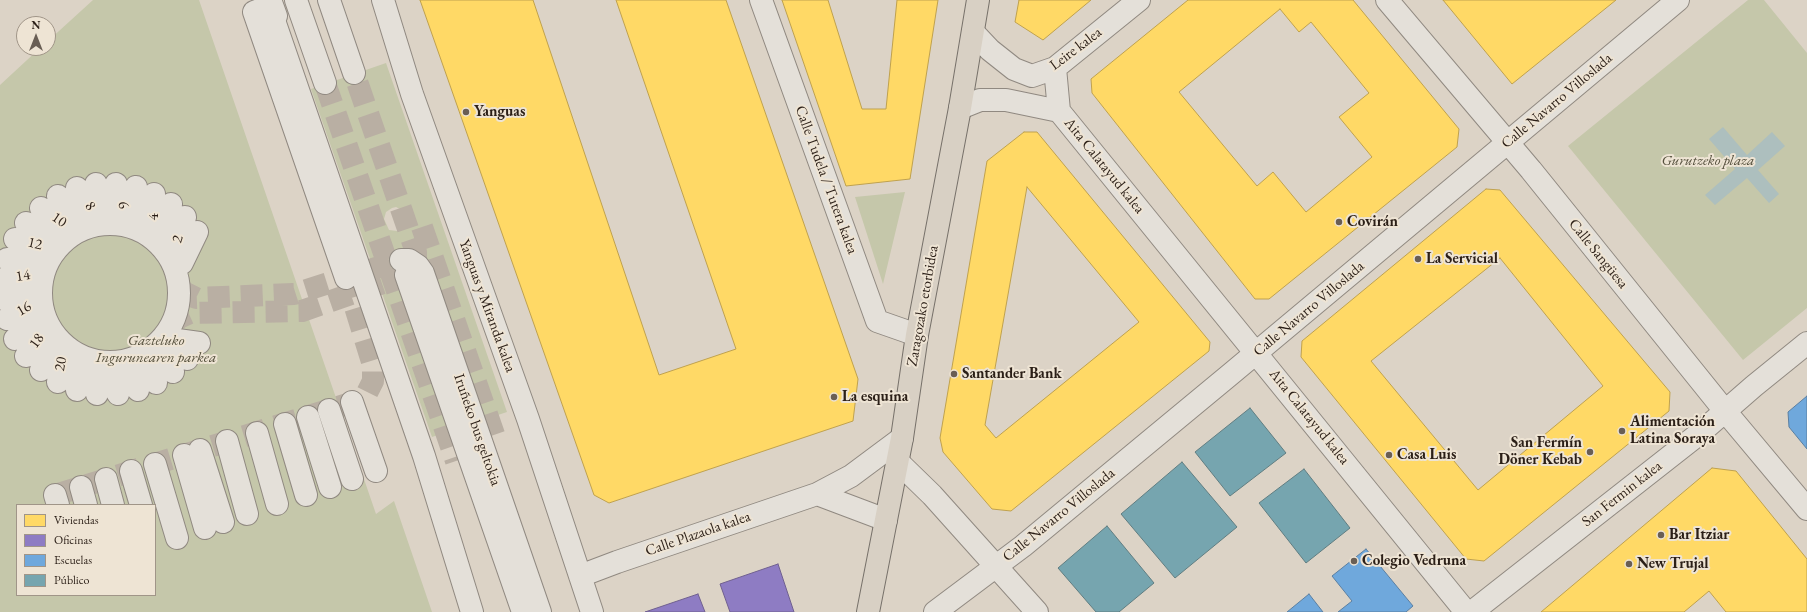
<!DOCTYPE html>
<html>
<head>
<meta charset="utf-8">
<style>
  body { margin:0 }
  #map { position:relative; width:1807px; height:612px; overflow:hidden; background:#dcd3c6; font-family:"EB Garamond",serif }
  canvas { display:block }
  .legend { position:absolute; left:16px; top:504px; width:140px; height:92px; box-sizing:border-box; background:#eee4d4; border:1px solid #a09588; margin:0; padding:5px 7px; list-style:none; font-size:12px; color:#2b1f17 }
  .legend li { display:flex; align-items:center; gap:8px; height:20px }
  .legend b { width:20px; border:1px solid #a09588 }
  .north { position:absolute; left:16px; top:16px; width:40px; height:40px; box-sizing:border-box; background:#eee4d4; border:1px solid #a09588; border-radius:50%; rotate:0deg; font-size:11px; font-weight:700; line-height:16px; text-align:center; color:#2b1f17 }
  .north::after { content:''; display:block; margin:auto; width:14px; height:18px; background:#695e54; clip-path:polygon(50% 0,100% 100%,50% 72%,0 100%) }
</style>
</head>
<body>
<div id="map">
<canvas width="1807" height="612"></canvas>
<ul class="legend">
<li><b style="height:11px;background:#ffd966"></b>Viviendas</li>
<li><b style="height:11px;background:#8e7cc3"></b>Oficinas</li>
<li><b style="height:11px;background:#6fa8dc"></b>Escuelas</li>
<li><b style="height:11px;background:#76a5af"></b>Público</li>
</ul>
<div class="north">N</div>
</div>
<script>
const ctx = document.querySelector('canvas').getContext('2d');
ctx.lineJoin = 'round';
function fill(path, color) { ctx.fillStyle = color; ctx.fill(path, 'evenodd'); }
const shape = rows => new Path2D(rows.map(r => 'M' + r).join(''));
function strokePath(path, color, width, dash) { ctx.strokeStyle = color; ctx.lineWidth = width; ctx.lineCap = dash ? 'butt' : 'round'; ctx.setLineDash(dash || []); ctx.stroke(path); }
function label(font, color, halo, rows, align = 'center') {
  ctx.font = font + ' "EB Garamond",serif'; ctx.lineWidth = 4; ctx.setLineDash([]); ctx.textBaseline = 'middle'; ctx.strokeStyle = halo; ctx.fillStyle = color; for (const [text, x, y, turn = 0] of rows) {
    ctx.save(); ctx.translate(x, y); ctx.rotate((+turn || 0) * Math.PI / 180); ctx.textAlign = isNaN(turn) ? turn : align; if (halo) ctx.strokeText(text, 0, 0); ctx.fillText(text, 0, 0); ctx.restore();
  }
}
fill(shape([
  [93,0,199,0,376,514,394,501,432,612,0,612,0,85,40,48,48,48,48,41],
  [17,505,155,505,155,595,17,595],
  [1748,0,1764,0,1807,53,1807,308,1743,360,1568,146],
  [386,63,507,412,432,437,311,89],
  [396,207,406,212,408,220,405,227,397,231,389,230,384,219,386,212,392,208],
  [905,192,883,284,855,197]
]), '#c5c7aa');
fill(shape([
  [1723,127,1747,155,1772,132,1785,146,1758,170,1779,194,1769,203,1747,178,1715,205,1705,195,1735,169,1709,139]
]), '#adbfbe');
const homes = shape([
  [420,0,533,0,659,375,736,349,616,0,726,0,858,379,853,421,609,503,594,495,420,0],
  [782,0,828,0,862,109,886,109,897,0,938,0,910,179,846,186,782,0],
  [1019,0,1091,0,1043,40,1015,22,1019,0],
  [1188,0,1353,0,1459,129,1457,147,1269,299,1255,299,1092,93,1091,79,1188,0],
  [1280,9,1299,32,1311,22,1369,93,1339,117,1372,157,1306,212,1273,172,1257,186,1179,92,1280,9],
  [1443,0,1616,0,1512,84,1443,0],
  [1024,132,1037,132,1210,342,1209,351,1011,511,992,509,943,452,940,438,987,161,1024,132],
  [1027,187,1139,322,996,438,985,425,1027,187],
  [1486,189,1500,190,1670,392,1669,411,1484,561,1466,559,1301,357,1302,341,1486,189],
  [1500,258,1603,386,1478,490,1371,361,1500,258],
  [1712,468,1736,471,1807,559,1807,612,1726,612,1709,591,1684,612,1541,612,1712,468]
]);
fill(homes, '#ffd966');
strokePath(homes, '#bfa14e', 1);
const offices = shape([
  [778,564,794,612,730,612,720,584,778,564],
  [698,594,705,612,645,612,698,594]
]);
fill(offices, '#8e7cc3');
strokePath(offices, '#70608f', 1);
const schools = shape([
  [1807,396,1807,449,1789,427,1788,412,1807,396],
  [1366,549,1413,606,1406,612,1338,612,1352,601,1332,576,1366,549],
  [1309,594,1323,612,1287,612,1309,594]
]);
fill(schools, '#6fa8dc');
strokePath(schools, '#5b7fa1', 1);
const public = shape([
  [1250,408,1286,453,1230,496,1195,452,1250,408],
  [1182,462,1237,527,1175,578,1121,514,1182,462],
  [1304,469,1350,528,1306,563,1259,503,1304,469],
  [1107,526,1154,583,1119,612,1096,612,1058,568,1107,526]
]);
fill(public, '#76a5af');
strokePath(public, '#607d81', 1);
strokePath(shape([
  [325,83,456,461],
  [422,227,497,443],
  [179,286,184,292,196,298,294,294,401,260],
  [171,326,179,318,190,313,302,311,406,275,412,271,416,260,416,252,354,73],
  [55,495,357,401,367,393,373,381,373,365,347,281]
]), '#b9afa3', 22, [22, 11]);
const minor = shape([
  [267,0,424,456,472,612],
  [296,0,325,83],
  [329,0,354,73],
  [383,0,412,94,528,419,592,612],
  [761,0,877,321,917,335],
  [1387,0,1531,170,1725,411,1807,509],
  [276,16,272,5,254,12,346,278],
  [973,32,990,50,1014,69,1032,76,1055,68,1139,0],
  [1055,68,1059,111,1466,612],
  [960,108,980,100,1006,100,1059,111],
  [96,184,116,223],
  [116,184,130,226],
  [136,187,142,231],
  [77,188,103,224],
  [154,194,154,239],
  [58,196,89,226],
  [41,208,76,232],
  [26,223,65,239],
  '41 293a69 69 0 1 1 138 0a69 69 0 1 1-138 0Z',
  [15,239,56,249],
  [164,249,171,204],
  [7,259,48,260],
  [171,260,185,217],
  [401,260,409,260,418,266,423,273,540,612],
  [182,263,197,232],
  [406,275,523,612],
  [3,279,43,273],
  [3,299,40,286],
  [7,319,40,299],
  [163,338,199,343],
  [15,339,43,313],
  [153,347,187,359],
  [76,354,77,390],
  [142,354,173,372],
  [26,356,48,325],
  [89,359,97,394],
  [129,360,156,383],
  [102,362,118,394],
  [116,362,138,390],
  [41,370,56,337],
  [58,382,65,346],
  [352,402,376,471],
  [329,410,352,479],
  [308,417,330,487],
  [285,424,306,495],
  [257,433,277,504],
  [227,441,247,514],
  [200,450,223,522],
  [184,455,205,528],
  [897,461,932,495,1037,612],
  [155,464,177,538],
  [131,471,141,505],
  [106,479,113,505],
  [81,487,86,505],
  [817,494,886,520],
  [55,495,58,505],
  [580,576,617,562,817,494,851,476,902,438],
  [935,612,1023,546,1232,373,1678,0],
  [1472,612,1700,433,1754,386,1807,343]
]);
const major = shape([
  [868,612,902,438,917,335,960,108,978,0]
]);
strokePath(minor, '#908981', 24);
strokePath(major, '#77716a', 24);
strokePath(minor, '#e4e0d9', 22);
strokePath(major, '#d8d0c4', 22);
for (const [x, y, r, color] of [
  [466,112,4,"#695e54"],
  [1339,222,4,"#695e54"],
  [1418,259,4,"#695e54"],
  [954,374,4,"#695e54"],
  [834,397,4,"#695e54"],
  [1622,431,4,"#695e54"],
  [1590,452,4,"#695e54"],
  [1389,455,4,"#695e54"],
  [1661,535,4,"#695e54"],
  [1354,561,4,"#695e54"],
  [1629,564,4,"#695e54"]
]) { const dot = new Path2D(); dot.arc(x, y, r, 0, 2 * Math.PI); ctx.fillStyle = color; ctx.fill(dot); strokePath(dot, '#eee4d4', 1.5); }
label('15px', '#2b1f17', '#eee4d4', [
  ["Leire kalea",1076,49,-37],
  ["Calle Navarro Villoslada",1557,101,-40],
  ["Aita Calatayud kalea",1104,166,51],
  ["Calle Tudela / Tutera kalea",826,180,70],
  ["6",123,205,72],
  ["8",90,206,55],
  ["4",154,217,-90],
  ["10",59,220,34],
  ["2",178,239,-72],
  ["12",35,244,13],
  ["Calle Sangüesa",1598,254,51],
  ["14",23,276,-9],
  ["Yanguas y Miranda kalea",487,306,70],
  ["Zaragozako etorbidea",923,306,-80],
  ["16",24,309,-31],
  ["Calle Navarro Villoslada",1309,309,-40],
  ["18",37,341,-54],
  ["20",61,364,-79],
  ["Aita Calatayud kalea",1309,417,51],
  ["Iruñeko bus geltokia",477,430,71],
  ["San Fermin kalea",1622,494,-38],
  ["Calle Navarro Villoslada",1059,515,-39],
  ["Calle Plazaola kalea",698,534,-19]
]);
label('bold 15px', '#2b1f17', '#eee4d4', [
  ["Yanguas",474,112],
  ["Covirán",1347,222],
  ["La Servicial",1426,259],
  ["Santander Bank",962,374],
  ["La esquina",842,397],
  ["Alimentación",1630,422],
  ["Latina Soraya",1630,439],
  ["San Fermín",1582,443,"right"],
  ["Döner Kebab",1582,460,"right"],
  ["Casa Luis",1397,455],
  ["Bar Itziar",1669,535],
  ["Colegio Vedruna",1362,561],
  ["New Trujal",1637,564]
], 'left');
label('italic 15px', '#544f3c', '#eee4d4', [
  ["Gurutzeko plaza",1708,161],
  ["Gazteluko",156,341],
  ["Ingurunearen parkea",156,358]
]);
</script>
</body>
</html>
